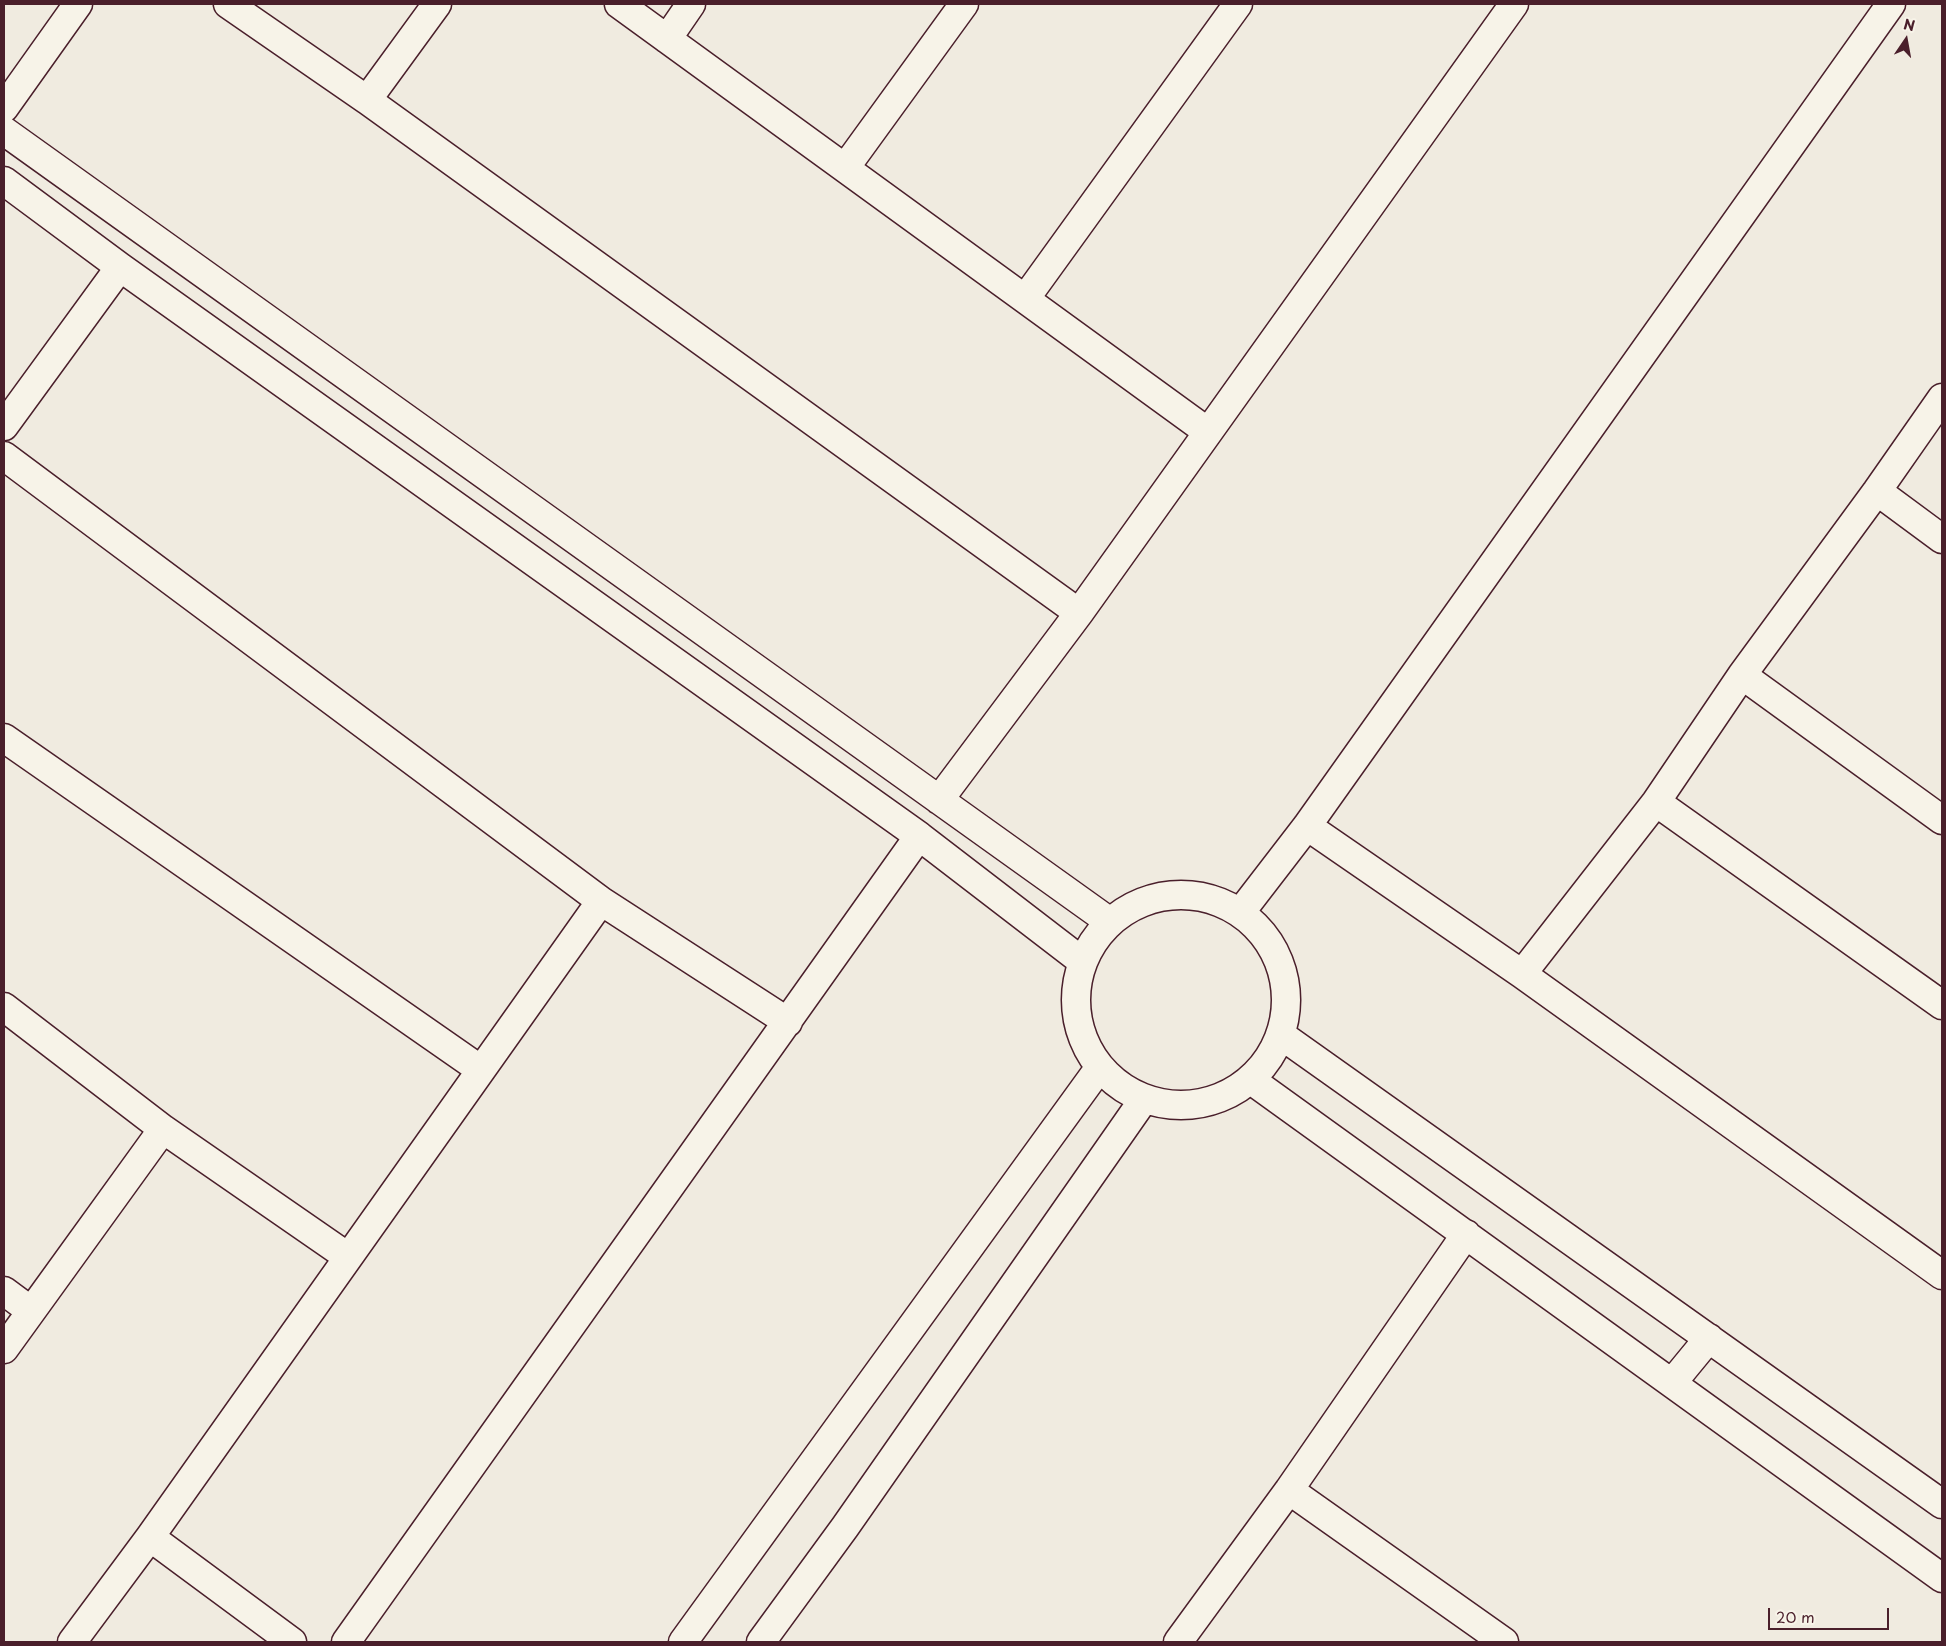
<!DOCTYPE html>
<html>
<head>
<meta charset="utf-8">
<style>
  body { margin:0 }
  #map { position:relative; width:1946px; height:1646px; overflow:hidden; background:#f0ebe0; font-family:"Playpen Sans",sans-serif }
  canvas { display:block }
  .frame { position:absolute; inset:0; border:5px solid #4a1f2b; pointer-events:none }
  .north { position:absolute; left:1881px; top:15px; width:50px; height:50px; -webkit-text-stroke:4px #f7f3e8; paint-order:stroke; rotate:12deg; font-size:14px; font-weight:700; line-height:20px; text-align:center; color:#4a1f2b }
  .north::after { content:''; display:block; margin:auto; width:18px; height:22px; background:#4a1f2b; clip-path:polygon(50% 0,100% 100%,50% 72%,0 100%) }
  .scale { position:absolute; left:1768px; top:1608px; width:121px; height:22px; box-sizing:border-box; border:2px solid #4a1f2b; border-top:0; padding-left:6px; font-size:15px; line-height:18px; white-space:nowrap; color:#4a1f2b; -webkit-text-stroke:4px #f7f3e8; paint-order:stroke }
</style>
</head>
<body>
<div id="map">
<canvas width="1946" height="1646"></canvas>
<div class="frame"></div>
<div class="north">N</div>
<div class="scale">20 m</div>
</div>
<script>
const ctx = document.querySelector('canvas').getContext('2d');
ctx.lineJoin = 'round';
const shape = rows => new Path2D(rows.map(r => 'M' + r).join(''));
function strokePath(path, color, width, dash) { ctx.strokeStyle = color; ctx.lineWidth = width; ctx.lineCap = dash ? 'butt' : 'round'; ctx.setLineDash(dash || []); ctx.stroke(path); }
const street = shape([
  [228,4,367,100],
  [437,4,367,100,1079,613,939,800],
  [619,4,1208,432],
  [667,39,691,4],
  [4,108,78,4],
  [4,131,1110,922],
  [845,168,964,4],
  [4,181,120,267,919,836,1083,962],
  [1025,299,1238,4],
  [4,426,120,267],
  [4,456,601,901],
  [1877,491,1942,539],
  [1079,613,1514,4],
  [1742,675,1942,820],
  [4,738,481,1070],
  [1656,802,1942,1005],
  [1307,826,1522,974,1942,1275],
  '1076 1000a105 105 0 1 1 210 0a105 105 0 1 1-210 0Z',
  [1240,913,1307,826,1891,4],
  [1522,974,1656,802,1742,675,1877,491,1942,398],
  [4,1007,163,1129],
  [1281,1035,1942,1504],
  [1251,1080,1942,1578],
  [4,1291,31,1311],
  [4,1349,163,1129,348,1257],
  [1672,1383,1709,1338],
  [1289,1490,1504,1642],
  [150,1537,292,1642],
  [72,1642,150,1537,601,901,788,1022],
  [346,1642,919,836],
  [683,1642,1100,1067],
  [761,1642,845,1527,1144,1099],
  [1178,1642,1289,1490,1466,1234]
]);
strokePath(street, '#4a1f2b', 31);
strokePath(street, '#f7f3e8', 28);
</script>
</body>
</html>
